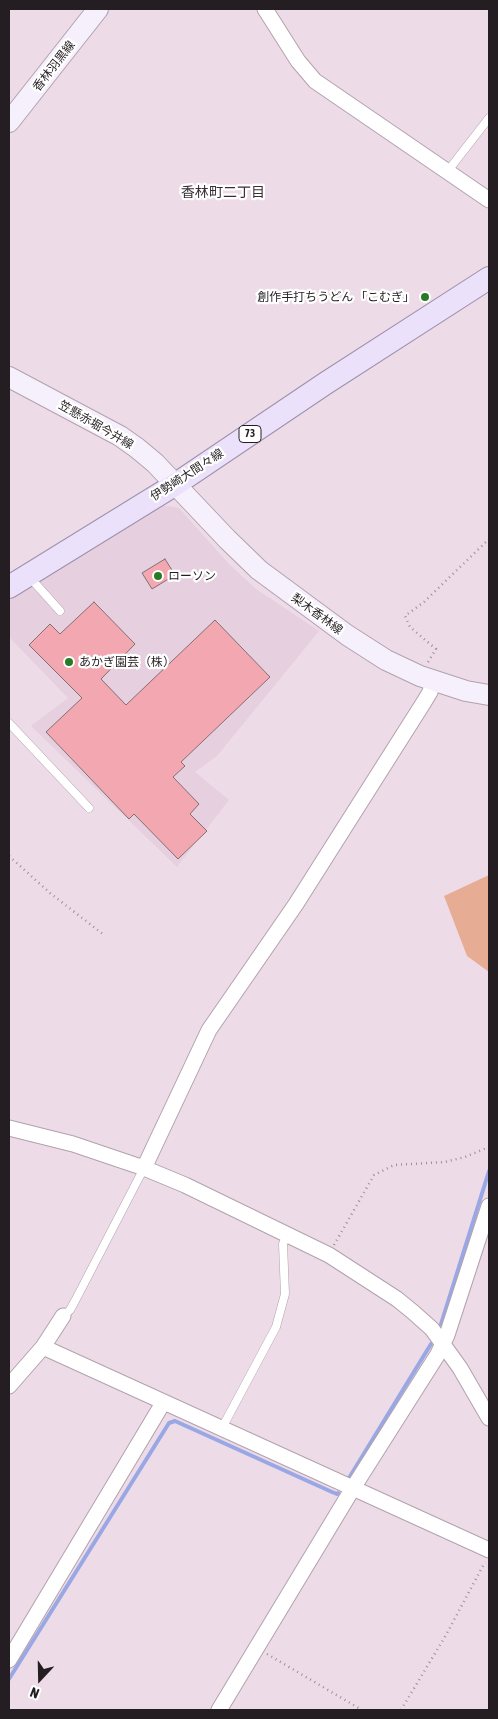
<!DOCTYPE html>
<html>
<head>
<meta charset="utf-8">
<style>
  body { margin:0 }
  #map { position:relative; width:498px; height:1719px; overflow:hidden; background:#eddce7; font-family:"Asap Condensed",sans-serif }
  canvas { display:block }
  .frame { position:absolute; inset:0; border:10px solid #241e22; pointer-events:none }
  .north { position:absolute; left:15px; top:1654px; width:50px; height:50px; -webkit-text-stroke:4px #fff; paint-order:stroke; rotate:201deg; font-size:14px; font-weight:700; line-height:20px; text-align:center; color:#241e22 }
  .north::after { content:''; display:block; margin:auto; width:18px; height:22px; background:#241e22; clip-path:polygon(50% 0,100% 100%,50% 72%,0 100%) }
</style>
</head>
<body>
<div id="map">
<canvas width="498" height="1719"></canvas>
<div class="frame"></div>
<div class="north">N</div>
</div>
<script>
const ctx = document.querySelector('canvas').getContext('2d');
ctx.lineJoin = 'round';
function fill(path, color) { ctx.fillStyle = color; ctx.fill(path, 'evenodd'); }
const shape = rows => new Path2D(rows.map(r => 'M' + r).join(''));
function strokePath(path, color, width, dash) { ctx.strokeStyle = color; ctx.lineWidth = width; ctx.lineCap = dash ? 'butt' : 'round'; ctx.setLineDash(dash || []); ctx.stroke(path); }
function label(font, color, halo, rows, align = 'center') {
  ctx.font = font + ' "Asap Condensed","Noto Sans JP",sans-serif'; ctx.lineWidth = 4.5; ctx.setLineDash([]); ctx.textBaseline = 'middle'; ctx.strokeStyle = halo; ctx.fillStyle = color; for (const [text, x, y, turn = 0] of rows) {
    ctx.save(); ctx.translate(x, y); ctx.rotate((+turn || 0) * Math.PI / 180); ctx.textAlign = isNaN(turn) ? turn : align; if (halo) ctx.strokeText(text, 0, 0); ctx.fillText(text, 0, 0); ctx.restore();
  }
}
fill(shape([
  [162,505,179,508,229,564,256,589,319,631,217,756,195,772,229,800,177,867,31,726,68,698,9,637,9,597]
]), '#e6cfde');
fill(shape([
  [489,875,489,972,467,956,444,896]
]), '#e7ad94');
strokePath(shape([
  [441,1324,489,1171],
  [349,1478,431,1344],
  [9,1679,169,1423,175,1421,332,1492,337,1494,338,1493]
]), '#99a8e4', 4);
const building = shape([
  [165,559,175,575,152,589,142,573,165,559],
  [94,602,135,644,101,679,126,705,215,620,270,677,181,762,185,766,173,777,199,804,190,814,207,831,178,859,134,814,129,819,46,732,82,698,29,645,50,624,60,634,94,602]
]);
fill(building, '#f3a8b1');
strokePath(building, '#827071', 1);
const lane = shape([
  [447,172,489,118],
  [31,576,34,582,60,611],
  [9,723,89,808],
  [63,1316,70,1310,75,1301,144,1168],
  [222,1428,276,1327,285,1294,283,1244,287,1234]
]);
const street = shape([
  [265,9,298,61,315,81,489,200],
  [9,1128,73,1144,144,1168,185,1185,329,1255,397,1299,413,1312,432,1329,460,1368,489,1418],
  [144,1168,209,1030,296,904,353,814,424,702,430,692,433,681],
  [43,1347,489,1550],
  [9,1386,43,1347,63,1316],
  [9,1660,163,1403],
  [219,1710,353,1488,438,1354,447,1335,489,1206]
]);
const secondary = shape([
  [9,122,98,9],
  [9,377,120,436,137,448,155,463,227,539,259,570,347,635,386,660,420,676,466,691,489,695]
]);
const primary = shape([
  [9,587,176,484,326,383,489,278]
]);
strokePath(lane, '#b1a2ac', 9);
strokePath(street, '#b1a2ac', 17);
strokePath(secondary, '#b1a2ac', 22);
strokePath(primary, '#9e90ac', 24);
strokePath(shape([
  [428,662,436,649,410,627,405,616,424,602,489,539],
  [9,856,50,893,104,935],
  [334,1245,374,1175,394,1165,445,1162,465,1157,489,1147],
  [267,1654,362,1710],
  [401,1710,446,1635,485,1562]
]), '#9d9098', 2.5, [1, 4]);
strokePath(lane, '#fff', 8);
strokePath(street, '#fff', 15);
strokePath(secondary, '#f6f0fd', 20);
strokePath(primary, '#ece1fa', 22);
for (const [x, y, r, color] of [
  [425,297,5,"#277b27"],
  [158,576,5,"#277b27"],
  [69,662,5,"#277b27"]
]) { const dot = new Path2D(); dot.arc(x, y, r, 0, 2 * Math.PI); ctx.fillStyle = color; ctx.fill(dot); strokePath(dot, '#fff', 2); }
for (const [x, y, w] of [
  [250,434,22]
]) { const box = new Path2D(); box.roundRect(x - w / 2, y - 8.5, w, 17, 4); ctx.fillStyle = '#fff'; ctx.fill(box); strokePath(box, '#241e22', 1); }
label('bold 11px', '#241e22', null, [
  ["73",250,434]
]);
label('12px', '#241e22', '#fff', [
  ["香林羽黒線",54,66,-52],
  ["笠懸赤堀今井線",96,425,30],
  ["伊勢崎大間々線",187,475,-33],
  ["梨木香林線",317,614,36]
]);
label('12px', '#241e22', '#fff', [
  ["創作手打ちうどん 「こむぎ」",415,297,"right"],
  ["ローソン",168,576],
  ["あかぎ園芸（株）",79,662]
], 'left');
label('14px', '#3a2d36', '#fff', [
  ["香林町二丁目",223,193]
]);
</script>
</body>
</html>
